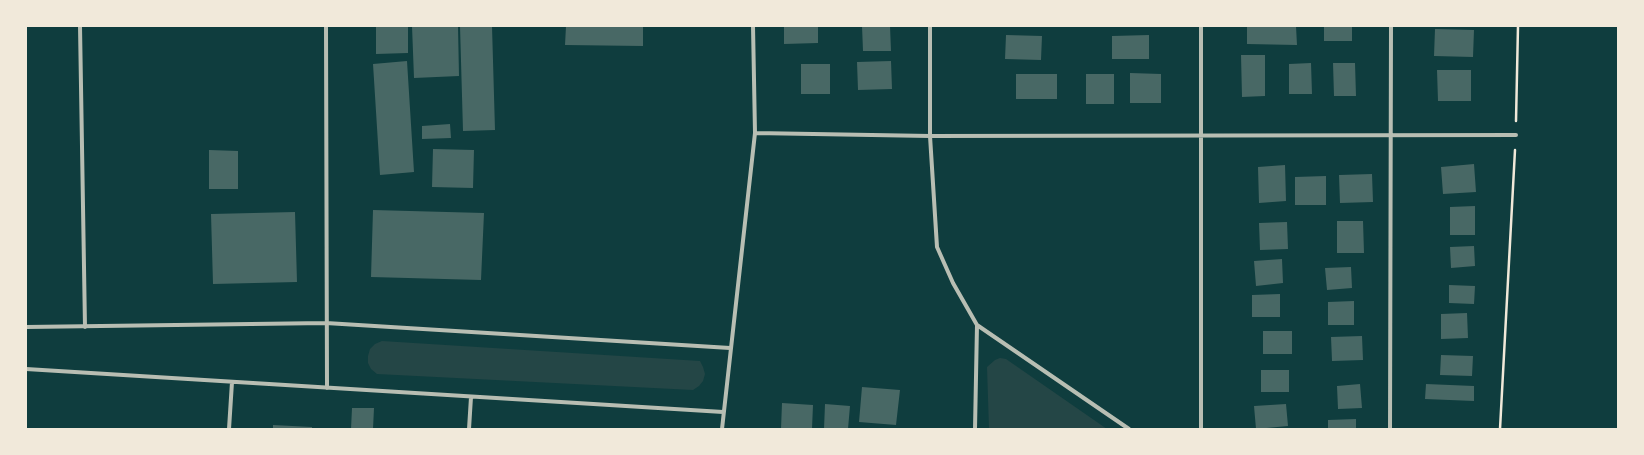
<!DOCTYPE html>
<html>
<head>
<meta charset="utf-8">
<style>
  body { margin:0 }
  #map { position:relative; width:1644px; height:455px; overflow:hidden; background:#0f3d3e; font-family:"IBM Plex Sans",sans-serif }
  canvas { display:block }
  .frame { position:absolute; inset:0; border:27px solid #f1e9da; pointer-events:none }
</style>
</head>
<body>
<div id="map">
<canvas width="1644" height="455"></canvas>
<div class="frame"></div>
</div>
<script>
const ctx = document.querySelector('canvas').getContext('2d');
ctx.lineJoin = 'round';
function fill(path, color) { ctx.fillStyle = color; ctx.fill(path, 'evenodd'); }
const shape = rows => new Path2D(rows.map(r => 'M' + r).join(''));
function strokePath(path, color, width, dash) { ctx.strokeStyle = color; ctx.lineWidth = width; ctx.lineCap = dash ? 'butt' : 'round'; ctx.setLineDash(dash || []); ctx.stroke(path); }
fill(shape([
  [382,341,700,361,703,367,705,374,703,381,699,386,693,390,377,374,371,369,368,363,368,356,370,349,375,344],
  [1000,358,1006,359,1107,429,989,429,987,367,995,360]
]), '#244646');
fill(shape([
  [376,26,408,26,408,53,376,54],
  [412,26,458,26,459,76,414,78],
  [460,26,492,26,495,130,463,131],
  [566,26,643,26,643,46,565,45],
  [784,26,818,26,818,43,784,44],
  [862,26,890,26,891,51,863,51],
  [1247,26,1296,26,1297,45,1247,44],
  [1324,26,1352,26,1352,41,1324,41],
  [1435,29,1474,30,1473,57,1434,56],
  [1006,35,1042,36,1041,60,1005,59],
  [1149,35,1149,59,1112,59,1112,36],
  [1241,55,1265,55,1265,96,1242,97],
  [407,61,414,172,380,175,373,64],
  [891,61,892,89,858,90,857,62],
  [1311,63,1312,94,1289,94,1289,64],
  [1333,63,1355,63,1356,96,1334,96],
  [801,64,830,64,830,94,801,94],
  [1437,70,1471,70,1471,101,1438,101],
  [1130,73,1161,74,1161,103,1130,103],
  [1016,74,1057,74,1057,99,1016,99],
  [1086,74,1114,74,1114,104,1086,104],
  [450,124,451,138,422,139,422,126],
  [433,149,474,150,473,188,432,187],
  [209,150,238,151,238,189,209,189],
  [1474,164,1476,192,1443,194,1441,167],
  [1285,165,1286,201,1259,203,1258,167],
  [1372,174,1373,202,1340,203,1339,175],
  [1326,176,1326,205,1295,205,1295,177],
  [1475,206,1475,235,1450,235,1450,207],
  [373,210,484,213,481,280,371,277],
  [295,212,297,282,213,284,211,214],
  [1337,221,1363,221,1364,253,1337,253],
  [1287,222,1288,249,1260,250,1259,223],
  [1474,246,1475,266,1451,268,1450,247],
  [1282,259,1283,283,1256,286,1254,261],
  [1351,267,1352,288,1327,290,1325,268],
  [1449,285,1475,286,1474,304,1449,303],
  [1280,294,1280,317,1252,317,1252,295],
  [1354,301,1354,325,1328,325,1328,302],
  [1467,313,1468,338,1441,339,1441,314],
  [1263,331,1292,331,1292,354,1263,354],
  [1362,336,1363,360,1332,361,1331,337],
  [1441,355,1473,356,1472,376,1440,375],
  [1261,370,1289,370,1289,392,1261,392],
  [1360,384,1362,408,1338,409,1337,386],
  [1426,384,1474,386,1474,401,1425,399],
  [862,387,900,390,896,425,859,422],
  [782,403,813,405,812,429,781,429],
  [825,404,850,406,848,429,824,429],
  [1286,404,1288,426,1256,429,1254,406],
  [352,408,374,408,373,429,351,429],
  [1356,419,1356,429,1328,429,1328,420],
  [273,425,312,427,312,429,273,429]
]), '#486865');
strokePath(shape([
  [1516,121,1518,26],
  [1500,429,1515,150]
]), '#f1e9da', 2.5);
strokePath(shape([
  [80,26,85,327],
  [326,26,327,388],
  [930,26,930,136,937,247,953,283,977,325,1129,429],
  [1201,26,1201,429],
  [755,133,930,136,1516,135],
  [26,327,326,323,730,348],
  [26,369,723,412],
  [229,429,232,382],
  [469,429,471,397],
  [722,429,755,133,753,26],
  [975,429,977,325],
  [1390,429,1391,26]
]), '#b8beb3', 4);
</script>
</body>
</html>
